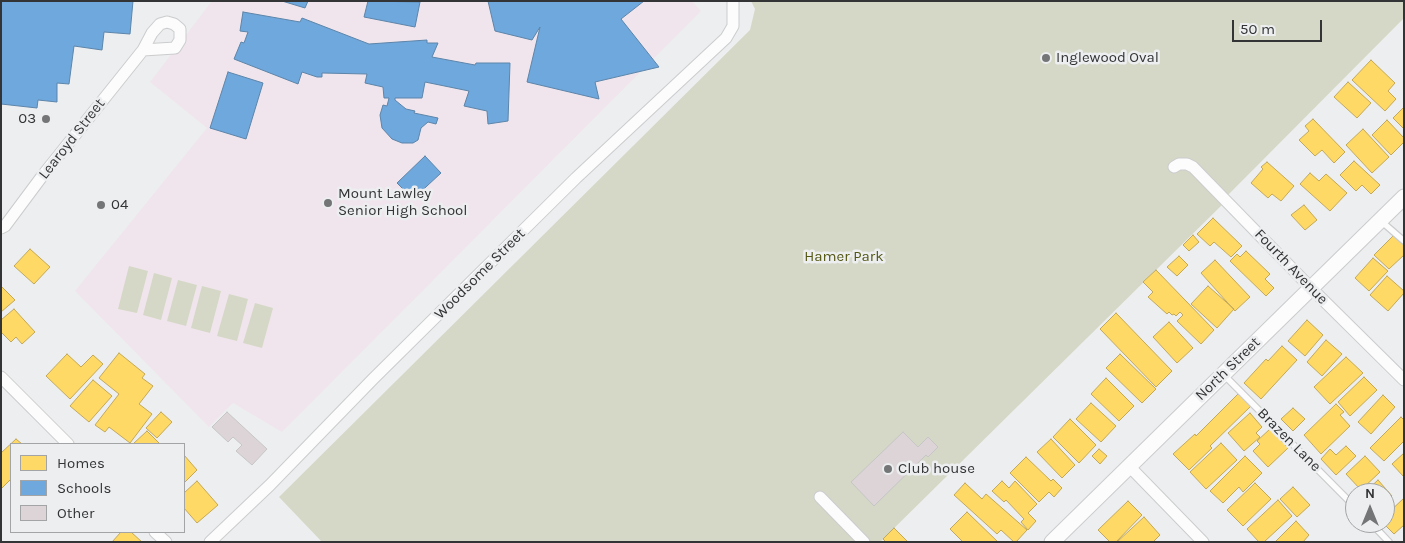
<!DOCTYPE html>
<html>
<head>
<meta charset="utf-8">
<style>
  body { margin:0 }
  #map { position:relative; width:1405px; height:543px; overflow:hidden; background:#edeeef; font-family:Karla,sans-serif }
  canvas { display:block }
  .frame { position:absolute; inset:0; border:2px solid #333435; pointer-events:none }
  .legend { position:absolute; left:10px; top:443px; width:175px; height:90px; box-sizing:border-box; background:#eceef0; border:1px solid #a2a4a5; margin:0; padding:6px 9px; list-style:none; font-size:15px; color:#333435 }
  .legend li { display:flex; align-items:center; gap:10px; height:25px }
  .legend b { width:25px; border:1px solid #a2a4a5 }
  .north { position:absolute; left:1345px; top:483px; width:50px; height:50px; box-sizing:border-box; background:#eceef0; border:1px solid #a2a4a5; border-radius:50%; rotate:0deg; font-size:14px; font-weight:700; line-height:20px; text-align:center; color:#333435 }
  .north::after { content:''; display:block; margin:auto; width:18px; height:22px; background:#747576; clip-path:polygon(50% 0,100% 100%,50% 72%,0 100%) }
  .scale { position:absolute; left:1232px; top:20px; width:90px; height:22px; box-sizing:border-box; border:2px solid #333435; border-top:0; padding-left:6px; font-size:15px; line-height:18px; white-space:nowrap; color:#333435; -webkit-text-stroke:4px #eceef0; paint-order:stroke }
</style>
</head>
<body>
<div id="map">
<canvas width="1405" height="543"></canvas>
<div class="frame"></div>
<ul class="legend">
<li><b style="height:14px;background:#ffd966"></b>Homes</li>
<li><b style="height:14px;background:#6fa8dc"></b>Schools</li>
<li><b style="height:14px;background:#dcd4d7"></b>Other</li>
</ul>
<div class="north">N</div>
<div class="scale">50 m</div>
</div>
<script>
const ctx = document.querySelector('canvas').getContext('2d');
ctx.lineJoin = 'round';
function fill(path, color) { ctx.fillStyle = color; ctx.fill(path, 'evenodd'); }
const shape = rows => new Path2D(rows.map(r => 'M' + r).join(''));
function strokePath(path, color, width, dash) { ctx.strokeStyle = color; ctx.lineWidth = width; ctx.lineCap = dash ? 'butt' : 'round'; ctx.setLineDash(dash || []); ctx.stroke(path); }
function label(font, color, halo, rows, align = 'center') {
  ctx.font = font + ' Karla,sans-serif'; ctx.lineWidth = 5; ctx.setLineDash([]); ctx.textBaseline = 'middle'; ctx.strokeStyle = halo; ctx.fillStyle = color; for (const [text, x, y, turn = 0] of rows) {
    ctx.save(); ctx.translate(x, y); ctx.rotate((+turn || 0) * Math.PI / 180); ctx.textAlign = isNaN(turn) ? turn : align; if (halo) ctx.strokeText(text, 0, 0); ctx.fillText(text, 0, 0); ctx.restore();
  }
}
fill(shape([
  [212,1,692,1,701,11,282,432,233,403,209,427,75,291,207,128,150,82]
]), '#f0e5ec');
fill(shape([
  [751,1,1404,1,1404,18,1224,199,1226,201,880,542,322,542,279,497,750,30,755,9],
  [129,266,148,271,137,313,118,309],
  [154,273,172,278,161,320,143,315],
  [178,280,197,285,186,326,167,321],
  [202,286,221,291,210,333,191,328],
  [229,294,248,299,237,341,217,336],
  [255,303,273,308,262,348,243,343]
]), '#d5d8c7');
const homes = shape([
  [1371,60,1395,83,1388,91,1396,99,1385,111,1352,80,1371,60],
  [1348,82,1371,103,1357,118,1334,97,1348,82],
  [1404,107,1404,129,1393,118,1404,107],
  [1313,119,1345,152,1334,163,1322,150,1315,156,1299,140,1309,131,1305,126,1313,119],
  [1387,120,1404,138,1404,142,1391,155,1372,135,1387,120],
  [1363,129,1389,157,1372,173,1346,145,1363,129],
  [1354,161,1380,185,1371,194,1362,185,1356,191,1340,175,1354,161],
  [1267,162,1294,186,1281,201,1272,194,1268,198,1251,183,1263,169,1261,167,1267,162],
  [1310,173,1319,181,1326,174,1347,193,1330,211,1300,184,1310,173],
  [1304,205,1317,220,1305,230,1291,215,1304,205],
  [1213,218,1242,246,1231,257,1214,242,1210,246,1197,234,1213,218],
  [1193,235,1199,242,1189,251,1183,245,1193,235],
  [1394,235,1404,245,1404,255,1389,269,1374,255,1394,235],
  [30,249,50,267,34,284,14,266,30,249],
  [1246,251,1270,274,1265,279,1274,288,1266,296,1230,261,1237,254,1240,257,1246,251],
  [1179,256,1188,265,1177,276,1167,267,1179,256],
  [1373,258,1388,271,1369,291,1355,278,1373,258],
  [1215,260,1250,297,1235,311,1201,273,1215,260],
  [1156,270,1214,330,1201,344,1177,321,1183,315,1180,312,1176,316,1174,314,1172,315,1169,312,1167,314,1148,297,1153,292,1143,282,1156,270],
  [1387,276,1404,291,1404,293,1388,311,1370,295,1387,276],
  [1,286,15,300,1,312,1,286],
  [1208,286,1234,309,1217,328,1191,304,1208,286],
  [14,309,35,332,22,344,16,337,11,342,1,332,1,320,14,309],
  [1116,313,1172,371,1156,387,1100,329,1116,313],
  [1307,320,1323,335,1305,356,1288,341,1307,320],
  [1169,322,1193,348,1177,363,1153,337,1169,322],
  [1326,340,1342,354,1322,376,1307,362,1326,340],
  [1282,346,1297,360,1261,399,1244,383,1266,359,1268,361,1282,346],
  [119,353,145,374,142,378,153,386,139,404,152,414,130,443,109,427,105,432,95,425,119,394,99,378,119,353],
  [67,354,81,367,93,355,103,364,70,399,46,376,67,354],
  [1120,354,1156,389,1142,403,1106,368,1120,354],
  [1346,357,1363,373,1330,404,1314,387,1346,357],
  [1364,377,1377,390,1350,416,1338,402,1364,377],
  [1106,378,1134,406,1119,421,1091,394,1106,378],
  [93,380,112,396,89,422,70,406,93,380],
  [1239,393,1251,406,1210,446,1212,448,1189,470,1173,454,1195,434,1196,436,1239,393],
  [1383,395,1395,407,1371,434,1358,422,1383,395],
  [1091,403,1116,426,1101,442,1076,419,1091,403],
  [1336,404,1344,412,1340,415,1350,426,1321,454,1304,435,1336,404],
  [1293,408,1305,419,1293,431,1281,419,1293,408],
  [161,412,172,422,157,438,146,428,161,412],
  [1250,413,1262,427,1256,433,1260,437,1244,451,1228,433,1250,413],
  [1401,417,1404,420,1404,441,1384,461,1370,448,1401,417],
  [1070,419,1096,445,1079,463,1053,437,1070,419],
  [1270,429,1288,448,1268,467,1253,451,1260,444,1257,441,1270,429],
  [147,431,160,444,133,444,147,431],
  [16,439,22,444,11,444,11,479,1,489,1,453,16,439],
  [1051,439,1075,465,1062,478,1037,452,1051,439],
  [1221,443,1237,460,1206,489,1190,472,1221,443],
  [1346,446,1356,456,1336,475,1321,459,1330,449,1336,455,1346,446],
  [1099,449,1107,456,1100,464,1092,456,1099,449],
  [1404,453,1404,477,1392,464,1404,453],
  [184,455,197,470,184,483,184,455],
  [1245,456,1262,473,1243,492,1239,487,1223,503,1210,491,1245,456],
  [1365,456,1380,472,1361,490,1346,474,1365,456],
  [1026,457,1051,481,1053,479,1062,488,1054,497,1049,492,1039,502,1010,473,1026,457],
  [1378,480,1392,496,1385,503,1385,493,1364,493,1378,480],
  [197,481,218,505,197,523,184,508,184,493,197,481],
  [1002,481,1009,488,1015,481,1037,504,1028,513,1036,521,1028,530,1021,522,1024,519,1006,500,1004,502,992,491,1002,481],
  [965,483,982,499,986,494,1027,530,1016,542,1014,542,1001,530,997,534,954,495,965,483],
  [1255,483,1271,499,1243,526,1227,510,1255,483],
  [1293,487,1310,505,1297,517,1280,499,1293,487],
  [1404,498,1404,525,1394,534,1383,523,1385,523,1385,516,1404,498],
  [1278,500,1292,516,1264,542,1259,542,1247,529,1278,500],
  [1128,501,1142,515,1116,542,1110,542,1098,530,1128,501],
  [967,512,998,542,963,542,950,529,967,512],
  [1144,517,1160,535,1153,542,1117,542,1144,517],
  [1296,521,1309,535,1303,542,1275,542,1296,521],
  [894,528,907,541,906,542,886,542,883,539,894,528],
  [121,532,131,532,142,542,112,542,121,532]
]);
fill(homes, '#ffd966');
strokePath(homes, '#c2a857', 1);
const schools = shape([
  [1,1,133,1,130,34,104,32,102,50,74,46,69,84,57,83,57,102,38,100,37,108,1,104,1,1],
  [282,1,308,1,305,8,282,1],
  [368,1,420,2,415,27,364,17,368,1],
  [488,1,644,1,621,19,659,67,595,82,599,99,527,82,540,27,532,40,495,31,488,1],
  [243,12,300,22,302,18,369,44,427,40,427,43,438,43,432,57,475,65,476,63,510,63,508,121,488,124,487,111,464,106,469,91,425,82,422,98,395,98,395,100,406,109,415,111,414,113,438,118,436,124,428,122,421,128,418,140,413,143,402,143,392,139,382,128,380,115,383,105,387,106,389,98,384,98,383,87,365,83,367,74,322,73,322,77,317,77,302,72,298,84,234,59,241,42,244,43,248,32,240,31,243,12],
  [228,72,263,83,246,139,210,128,228,72],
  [425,156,441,173,413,199,397,183,425,156]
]);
fill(schools, '#6fa8dc');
strokePath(schools, '#5d85aa', 1);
const building = shape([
  [227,412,267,449,252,465,236,451,242,445,233,437,228,442,212,427,227,412],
  [903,432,918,447,928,437,938,447,928,457,926,455,874,506,851,482,903,432]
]);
fill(building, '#dcd4d7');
strokePath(building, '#c6c6c6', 1);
const service = shape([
  [1381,221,1404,241],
  [1224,375,1355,507],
  [1371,523,1389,542]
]);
const minor = shape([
  [1174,167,1179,164,1187,164,1193,167,1311,288,1404,380],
  [1,228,5,226,43,175,143,50,152,33,160,24,167,22,174,24,180,29,180,40,175,48,143,50],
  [1,377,68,444],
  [1129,466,1203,542],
  [820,497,864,542],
  [155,532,166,542],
  [210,542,270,485,373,379,576,178,726,38,733,26,733,1]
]);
const secondary = shape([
  [1052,542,1404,197]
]);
strokePath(service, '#cbcccd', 8);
strokePath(minor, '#cbcccd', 13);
strokePath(secondary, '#cbcccd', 17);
strokePath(service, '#fcfcfd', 5.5);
strokePath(minor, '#fcfcfd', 11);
strokePath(secondary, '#fcfcfd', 15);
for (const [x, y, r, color] of [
  [1046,58,5,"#747576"],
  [46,119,5,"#747576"],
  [328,203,5,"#747576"],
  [101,205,5,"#747576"],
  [888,469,5,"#747576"]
]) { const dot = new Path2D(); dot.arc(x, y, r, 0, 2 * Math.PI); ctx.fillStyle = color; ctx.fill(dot); strokePath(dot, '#eceef0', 2); }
label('15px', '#333435', '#eceef0', [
  ["Inglewood Oval",1056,58],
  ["03",36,119,"right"],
  ["Mount Lawley",338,194],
  ["Senior High School",338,211],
  ["04",111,205],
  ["Club house",898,469]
], 'left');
label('15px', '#333435', '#eceef0', [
  ["Learoyd Street",72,139,-52],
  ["Fourth Avenue",1291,267,46],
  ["Woodsome Street",480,274,-45],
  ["North Street",1228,369,-44],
  ["Brazen Lane",1289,440,45]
]);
label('15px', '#545713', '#eceef0', [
  ["Hamer Park",844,257]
]);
</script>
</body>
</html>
